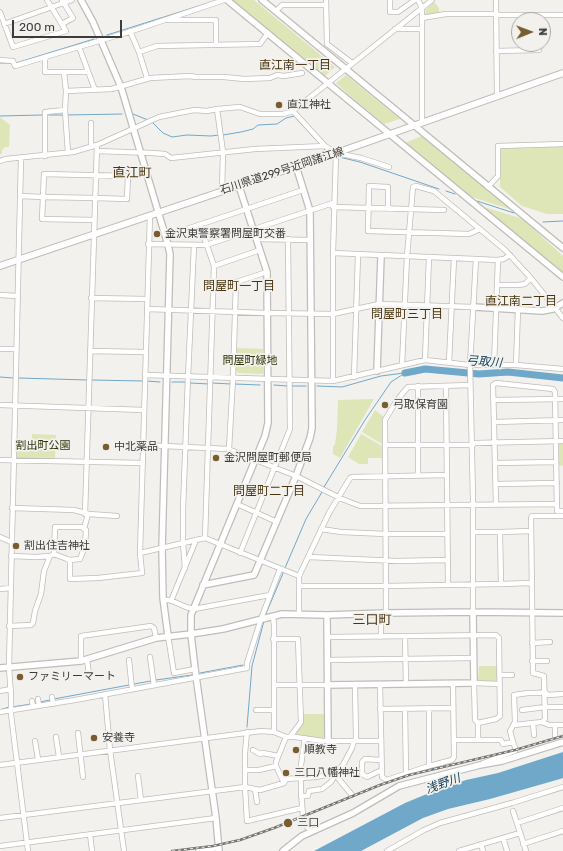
<!DOCTYPE html>
<html>
<head>
<meta charset="utf-8">
<style>
  body { margin:0 }
  #map { position:relative; width:563px; height:851px; overflow:hidden; background:#f3f1ee; font-family:Rubik,sans-serif }
  canvas { display:block }
  .north { position:absolute; left:511px; top:12px; width:40px; height:40px; box-sizing:border-box; background:#f3f1ee; border:1px solid #aaa9a6; border-radius:50%; rotate:89deg; font-size:11px; font-weight:700; line-height:16px; text-align:center; color:#3d3c3b }
  .north::after { content:''; display:block; margin:auto; width:14px; height:18px; background:#785d2f; clip-path:polygon(50% 0,100% 100%,50% 72%,0 100%) }
  .scale { position:absolute; left:12px; top:20px; width:110px; height:18px; box-sizing:border-box; border:2px solid #3d3c3b; border-top:0; padding-left:5px; font-size:12px; line-height:14px; white-space:nowrap; color:#3d3c3b; -webkit-text-stroke:3px #f3f1ee; paint-order:stroke }
</style>
</head>
<body>
<div id="map">
<canvas width="563" height="851"></canvas>
<div class="north">N</div>
<div class="scale">200 m</div>
</div>
<script>
const ctx = document.querySelector('canvas').getContext('2d');
ctx.lineJoin = 'round';
function fill(path, color) { ctx.fillStyle = color; ctx.fill(path, 'evenodd'); }
const shape = rows => new Path2D(rows.map(r => 'M' + r).join(''));
function strokePath(path, color, width, dash) { ctx.strokeStyle = color; ctx.lineWidth = width; ctx.lineCap = dash ? 'butt' : 'round'; ctx.setLineDash(dash || []); ctx.stroke(path); }
function label(font, color, halo, rows, align = 'center') {
  ctx.font = font + ' Rubik,"Noto Sans JP",sans-serif'; ctx.lineWidth = 3.5; ctx.setLineDash([]); ctx.textBaseline = 'middle'; ctx.strokeStyle = halo; ctx.fillStyle = color; for (const [text, x, y, turn = 0] of rows) {
    ctx.save(); ctx.translate(x, y); ctx.rotate((+turn || 0) * Math.PI / 180); ctx.textAlign = isNaN(turn) ? turn : align; if (halo) ctx.strokeText(text, 0, 0); ctx.fillText(text, 0, 0); ctx.restore();
  }
}
fill(shape([
  [232,0,254,0,335,67,325,76],
  [434,2,439,8,439,13,427,16,425,15,426,9],
  [346,75,400,119,384,124,355,100,336,83],
  [0,117,10,125,9,147,5,147,2,150,2,154,0,154],
  [422,136,512,210,469,196,405,143],
  [563,142,563,214,547,214,522,206,500,187,500,144,501,143],
  [481,206,523,219,563,256,563,274],
  [237,348,263,349,263,373,262,374,238,373,236,371],
  [374,399,340,458,333,454,333,447,335,444,337,430,338,400],
  [375,410,384,417,382,420,382,444,362,432],
  [32,434,56,435,55,458,17,457,15,455,16,440,32,441],
  [361,434,382,446,382,458,368,458,368,464,359,464,348,457],
  [558,443,563,443,563,466,559,465,558,463],
  [479,666,498,666,498,680,496,681,480,681,478,679],
  [303,714,326,714,326,738,295,736,294,733,303,723]
]), '#dee6b7');
fill(shape([
  [563,752,563,778,560,779,490,799,448,809,423,818,361,851,314,851,405,803,434,791,466,780,498,773]
]), '#70a8c9');
strokePath(shape([
  [107,35,205,4],
  [0,63,11,63],
  [16,63,94,39],
  [133,114,148,120],
  [49,115,64,115],
  [67,115,122,114],
  [0,116,42,115],
  [152,122,163,133,172,137,187,135,211,136,219,135],
  [223,135,241,132,253,129,258,125,277,124,286,118,294,116,320,144],
  [323,148,326,151],
  [339,157,360,162,439,189],
  [446,191,455,194],
  [477,201,514,213],
  [543,222,563,221],
  [0,377,13,378],
  [19,378,87,380],
  [91,380,143,381],
  [147,381,160,382],
  [172,382,187,382],
  [190,383,209,384],
  [212,383,231,384],
  [234,384,260,385],
  [274,385,287,386],
  [291,386,306,386],
  [317,386,342,387,381,376,404,373],
  [324,487,365,420,391,382,405,373],
  [285,568,306,519,322,492],
  [265,616,284,571],
  [200,673,243,665],
  [156,680,192,675],
  [134,684,151,681],
  [54,699,129,685],
  [40,702,50,700],
  [12,707,31,704],
  [0,710,9,707],
  [247,727,252,666,264,621]
]), '#70a8c9', 1);
strokePath(shape([
  [405,373,425,369,479,374,508,372,563,378]
]), '#70a8c9', 7);
const minor = shape([
  [326,0,327,44,352,63],
  [390,0,390,12,398,12,415,0],
  [418,0,422,8,422,29],
  [496,0,497,97],
  [276,11,282,5,326,5],
  [0,12,13,47,66,31,47,0],
  [496,15,563,15],
  [422,18,446,14,496,14],
  [168,20,216,20,216,45],
  [4,24,72,0],
  [62,24,73,18,62,0],
  [395,29,422,29,422,123],
  [130,31,139,52,147,78],
  [79,47,95,90],
  [496,51,539,50,540,44],
  [139,52,157,46,260,44,268,33],
  [45,57,45,72,88,72],
  [0,60,13,61,15,66,129,32,224,0],
  [64,72,66,91],
  [217,109,223,152,222,191],
  [293,111,325,146,336,153,361,158,389,167],
  [91,123,91,147],
  [97,151,152,153,165,154,171,158,255,149,325,146],
  [68,153,65,110,66,91,112,89,150,78,190,76,196,77,224,77,244,79,270,78,277,75,284,76,302,73],
  [45,156,45,112,65,110],
  [21,158,9,667,11,697,11,714,28,851],
  [0,161,6,159,73,152,97,145,159,117,194,110,207,111,217,109,240,107,260,114,283,114,293,111,432,0],
  [488,187,498,176,498,146,563,144],
  [20,196,43,197,95,198,127,199,128,176,44,174,43,197,42,219,94,220],
  [333,207,444,210],
  [388,209,388,187,369,186,368,231,469,234,480,229],
  [200,225,214,266,205,538],
  [166,236,303,190],
  [257,239,310,240],
  [148,244,206,245,333,203],
  [333,253,476,259,470,365,473,500,473,612],
  [476,259,497,260,504,259,510,255],
  [214,266,260,250],
  [497,285,518,285,525,284,531,278],
  [212,290,267,272],
  [0,295,17,296],
  [91,298,147,299],
  [147,309,266,313,333,314,379,304,474,307],
  [0,349,16,349],
  [90,351,146,352],
  [425,360,429,257],
  [449,362,454,258],
  [402,365,407,256,413,187,416,186,434,191,505,250,530,277,563,318],
  [494,365,498,260],
  [516,365,518,309],
  [146,375,333,381,425,360,470,365,516,365,563,369],
  [354,377,358,255],
  [333,381,333,253,336,153],
  [418,386,418,476],
  [446,386,448,585],
  [494,400,563,399],
  [0,405,144,410],
  [495,422,563,420],
  [143,445,228,449,296,476,342,499,360,506,557,504],
  [385,445,473,445,475,443,563,441],
  [229,449,233,378,236,282],
  [0,460,143,463],
  [496,463,556,462],
  [496,484,557,483],
  [237,504,277,522],
  [496,505,493,385,496,383,553,389,555,392,557,511,563,511],
  [12,508,74,510,89,514,117,516],
  [85,514,97,145],
  [84,529,88,514],
  [321,529,341,532,386,534,447,534],
  [500,532,531,531],
  [0,537,11,542],
  [140,553,205,538,299,576],
  [240,553,290,429,288,239],
  [54,554,55,527,82,527,86,530,85,546,80,559,70,560],
  [11,556,36,557,50,556,54,554,67,559,70,560,70,579,98,578,142,573,140,553,150,215],
  [309,557,397,561,448,560],
  [185,568,183,543,183,509,188,377,194,245],
  [501,584,531,583],
  [299,586,386,586,501,584,500,532,473,532],
  [0,589,11,588],
  [164,600,170,600,186,607,194,609,270,595],
  [171,601,196,540],
  [299,614,299,576,329,513,350,478,352,477,446,475],
  [273,616,274,626,274,732],
  [9,626,31,625,33,623,35,611,41,594,44,571,50,556],
  [168,636,174,673,195,669],
  [327,637,496,635,499,638,500,716,496,719,478,723,475,720,474,683,499,684],
  [381,637,381,619,386,613,385,420,397,400,408,387,470,385],
  [405,637,406,684],
  [273,639,298,639,301,722,290,737],
  [532,643,550,642],
  [150,657,154,685],
  [87,660,89,674],
  [129,660,132,689],
  [327,660,474,658],
  [81,661,81,636,151,626,154,628,156,638],
  [532,661,547,661],
  [499,675,512,675],
  [355,684,356,741],
  [380,684,382,777,387,780,429,766,452,760,454,757,453,683],
  [274,685,327,685],
  [0,691,11,689],
  [105,694,110,750,124,851],
  [52,697,53,704],
  [38,699,39,706],
  [32,701,33,707],
  [380,709,453,708],
  [405,709,406,773],
  [429,709,429,766],
  [256,710,274,710],
  [522,710,545,707,563,707],
  [0,712,75,700,247,668,247,663,261,619,280,569],
  [542,722,549,725,563,725],
  [533,723,534,735],
  [514,725,542,722,545,719,544,676,533,673,531,518,532,516,563,516],
  [555,725,555,736],
  [247,732,245,753,245,787,247,821,302,808],
  [78,733,83,777],
  [56,737,59,757],
  [305,738,301,765,301,792,303,816,307,827,312,831],
  [454,740,478,740,478,723],
  [478,740,501,740,503,744,513,742,510,731,515,722,514,695,528,693,537,693,545,692,548,695,563,694],
  [35,741,38,759],
  [253,750,260,754,263,753,278,756],
  [381,760,365,759,362,762,362,774,367,777,382,770],
  [483,763,515,751,515,747,513,742],
  [0,765,261,731,274,732,286,737,295,737,323,741,381,741],
  [245,770,259,770,276,766],
  [336,773,337,777,352,795],
  [138,776,141,800],
  [284,783,276,766,276,762,286,737],
  [255,789,257,802],
  [301,796,308,796,309,791,322,789,331,782,336,773],
  [513,811,526,851],
  [0,818,245,787,260,790,284,783,286,779,316,777,336,773,343,765,352,748,354,741],
  [517,823,563,808],
  [90,834,92,851],
  [503,838,507,851],
  [481,844,483,851],
  [523,844,563,831],
  [0,846,216,818],
  [198,851,218,848],
  [387,851,424,830,440,823,512,803,563,787],
  [459,851,520,833]
]);
const tertiary = shape([
  [81,0,93,22,121,87,168,245,170,254,162,549,163,598,168,636],
  [227,0,563,277],
  [262,0,563,248],
  [474,307,542,311,553,309,563,303],
  [377,371,381,256],
  [203,585,254,575,296,476,310,438,312,428,310,211,296,166],
  [327,615,328,741],
  [0,668,81,661,156,638,191,634,223,629,282,614,327,615,386,613,473,612,563,613],
  [327,685,474,683,473,612],
  [219,851,216,818,195,669,191,634,191,615,265,436,268,423,267,272,239,186],
  [283,851,302,836,353,813,399,786,480,765,502,761,563,742]
]);
const secondary = shape([
  [0,266,339,152,563,73]
]);
strokePath(minor, '#bfbdba', 6);
strokePath(tertiary, '#bfbdba', 8);
strokePath(secondary, '#bfbdba', 8);
strokePath(minor, '#fff', 4.5);
strokePath(tertiary, '#fff', 5.5);
strokePath(secondary, '#fff', 6);
const rail = shape([
  [172,851,213,846,240,840,274,828,380,785,409,775,515,750,563,736]
]);
strokePath(rail, '#767573', 2.5);
strokePath(rail, '#f3f1ee', 1, [3]);
for (const [x, y, r, color] of [
  [279,105,4,"#785d2f"],
  [157,234,4,"#785d2f"],
  [385,405,4,"#785d2f"],
  [106,447,4,"#785d2f"],
  [216,458,4,"#785d2f"],
  [16,546,4,"#785d2f"],
  [20,677,4,"#785d2f"],
  [94,738,4,"#785d2f"],
  [296,750,4,"#785d2f"],
  [286,773,4,"#785d2f"],
  [288,823,5,"#785d2f"]
]) { const dot = new Path2D(); dot.arc(x, y, r, 0, 2 * Math.PI); ctx.fillStyle = color; ctx.fill(dot); strokePath(dot, '#f3f1ee', 1.5); }
label('11px', '#3d3c3b', '#f3f1ee', [
  ["直江神社",287,105],
  ["金沢東警察署問屋町交番",165,234],
  ["弓取保育園",393,405],
  ["中北薬品",114,447],
  ["金沢問屋町郵便局",224,458],
  ["割出住吉神社",24,546],
  ["ファミリーマート",28,677],
  ["安養寺",102,738],
  ["順教寺",304,750],
  ["三口八幡神社",294,773],
  ["三口",297,823]
], 'left');
label('11px', '#3d3c3b', '#f3f1ee', [
  ["石川県道299号近岡諸江線",282,171,-18]
]);
label('11px', '#2f3407', '#f3f1ee', [
  ["問屋町緑地",250,361],
  ["割出町公園",43,446]
]);
label('12px', '#49340e', '#f3f1ee', [
  ["直江南一丁目",295,66],
  ["問屋町一丁目",239,287],
  ["直江南二丁目",521,302],
  ["問屋町三丁目",407,315],
  ["問屋町二丁目",269,492]
]);
label('italic 12px', '#16435b', '#f3f1ee', [
  ["弓取川",484,362,4],
  ["浅野川",443,784,-20]
]);
label('13px', '#49340e', '#f3f1ee', [
  ["直江町",132,173],
  ["三口町",372,620]
]);
</script>
</body>
</html>
